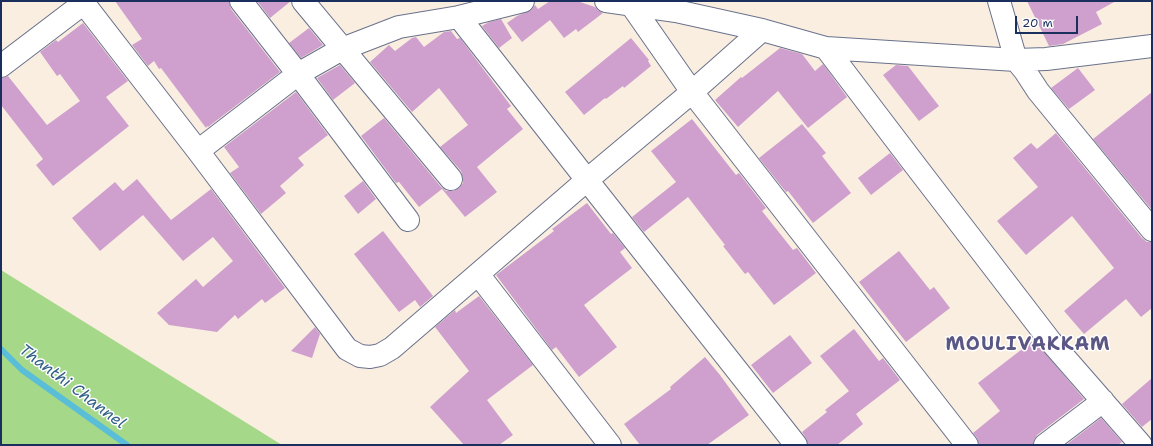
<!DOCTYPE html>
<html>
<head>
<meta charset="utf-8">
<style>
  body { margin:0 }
  #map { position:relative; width:1153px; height:446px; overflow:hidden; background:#faeee1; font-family:"Shantell Sans",sans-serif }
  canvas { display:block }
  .frame { position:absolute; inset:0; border:2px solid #1b2f5e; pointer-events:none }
  .scale { position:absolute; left:1015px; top:16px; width:63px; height:18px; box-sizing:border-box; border:2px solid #1b2f5e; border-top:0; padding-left:5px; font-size:12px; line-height:14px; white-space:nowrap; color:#1b2f5e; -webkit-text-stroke:3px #fff; paint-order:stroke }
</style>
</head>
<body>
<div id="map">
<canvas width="1153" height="446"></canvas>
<div class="frame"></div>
<div class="scale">20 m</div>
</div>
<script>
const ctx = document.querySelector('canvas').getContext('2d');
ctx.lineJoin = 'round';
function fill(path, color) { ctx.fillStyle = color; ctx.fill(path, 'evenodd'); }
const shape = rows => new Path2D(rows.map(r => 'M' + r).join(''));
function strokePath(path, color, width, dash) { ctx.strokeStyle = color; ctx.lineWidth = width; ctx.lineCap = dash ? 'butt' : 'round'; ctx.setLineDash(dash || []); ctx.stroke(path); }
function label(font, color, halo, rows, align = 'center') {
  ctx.font = font + ' "Shantell Sans",sans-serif'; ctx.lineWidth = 3; ctx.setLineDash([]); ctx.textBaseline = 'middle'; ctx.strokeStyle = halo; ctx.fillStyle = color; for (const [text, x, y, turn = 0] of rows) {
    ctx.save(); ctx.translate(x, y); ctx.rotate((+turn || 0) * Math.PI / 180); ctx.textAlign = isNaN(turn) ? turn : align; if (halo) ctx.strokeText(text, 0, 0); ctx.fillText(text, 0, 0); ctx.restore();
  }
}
fill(shape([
  [1,270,282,445,1,445]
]), '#a5d989');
strokePath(shape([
  [1,349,22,370,127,445]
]), '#5bbed9', 6);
fill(shape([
  [115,1,229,1,231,9,280,72,208,127,207,126,206,128,161,68,159,69,154,61,148,66,132,45,142,39],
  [257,1,291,1,270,18],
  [550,1,577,1,595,7,599,11,603,13,578,32,576,29,564,38,550,20,522,42,507,23,517,16,531,10,535,5,538,9],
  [1027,1,1116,1,1096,12,1102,24,1063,44,1049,46],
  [501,19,512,38,499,48,482,26,489,22],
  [83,23,128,81,106,97,129,126,53,186,36,165,43,159,1,105,1,78,8,76,47,125,80,101,60,74,57,76,40,52,56,40,58,42],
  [309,28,323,45,301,58,289,43],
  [451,31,457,39,460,38,511,106,507,109,523,129,477,167,497,192,465,217,442,189,419,207,399,182,396,183,361,136,384,118,441,187,446,191,453,191,459,188,463,183,463,177,461,171,440,147,468,125,439,88,412,112,370,62,389,45,395,51,412,38,416,37,424,47,444,32],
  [631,38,649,60,648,61,651,66,624,88,623,86,606,99,605,98,584,115,565,92],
  [780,48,802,54,815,71,823,64,847,97,808,128,778,91,738,127,715,100,741,77,742,78],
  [340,65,355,83,333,100,317,78],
  [896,65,908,66,939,106,919,121,883,75],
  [1078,68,1095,90,1069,109,1051,88],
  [296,92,328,135,298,158,304,165,280,186,286,193,261,214,230,173,239,167,224,147],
  [1152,92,1152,210,1093,139],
  [692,119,736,175,739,173,766,208,762,211,793,250,797,248,816,273,774,305,748,272,745,274,723,246,725,245,688,197,644,232,632,217,676,182,651,151],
  [802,124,826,153,822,156,851,193,813,223,788,191,786,192,759,158],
  [1056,133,1142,238,1147,242,1152,242,1152,308,1141,317,1126,299,1084,334,1064,311,1114,268,1072,216,1026,255,997,221,1038,187,1013,158,1031,143,1037,149],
  [890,153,903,170,871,195,858,178],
  [137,179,171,220,211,189,285,288,265,303,262,299,238,319,235,315,217,332,169,325,157,313,196,279,203,287,233,261,213,237,183,261,143,215,100,251,72,218,115,182,123,191],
  [363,181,376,199,358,214,344,196],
  [587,203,611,234,613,233,625,248,620,252,632,268,584,305,617,347,579,377,556,347,552,350,496,275,554,231,552,229],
  [383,231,433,296,420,307,415,300,399,312,354,254],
  [899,251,930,290,934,287,950,308,906,342,859,282],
  [479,296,533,365,487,400,513,435,499,445,464,445,430,407,469,371,435,327,455,310,456,313],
  [315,327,320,334,312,358,291,351],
  [854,329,879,361,883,358,900,380,856,414,863,424,837,445,808,445,806,438,802,432,827,412,825,410,849,391,820,356],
  [790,335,812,363,773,393,751,365],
  [1034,340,1084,399,1037,435,1034,440,1033,445,979,445,977,438,973,433,1000,411,978,383],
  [705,357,720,375,749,415,707,445,640,445,624,424,671,389,670,387],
  [1152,378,1152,419,1142,427,1122,404],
  [1101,418,1122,442,1118,445,1066,445]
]), '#cfa0cd');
const minor = shape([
  [82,1,198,151,347,349,360,356,370,357,380,355,392,348,478,274],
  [241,1,298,74,408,220],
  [303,1,451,179],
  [606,1,676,11,762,30,826,48,1016,60,1046,59,1152,46],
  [999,1,1016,60,1025,71,1038,91,1152,230],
  [632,6,692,92,762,30],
  [459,17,523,1],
  [826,48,915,165,1051,342,1141,445],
  [1,66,84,3],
  [198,151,298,74,342,49,399,27,459,17,587,180,478,274,610,445],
  [796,445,587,180,692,92,967,445],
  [1045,445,1103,401]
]);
strokePath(minor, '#69728c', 24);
strokePath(minor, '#fff', 22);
label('italic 16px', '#316189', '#fff', [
  ["Thanthi Channel",72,387,37]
]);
ctx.letterSpacing = '1px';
label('bold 19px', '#5a5785', '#fff', [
  ["MOULIVAKKAM",1028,345]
]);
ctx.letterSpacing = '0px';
</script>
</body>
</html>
